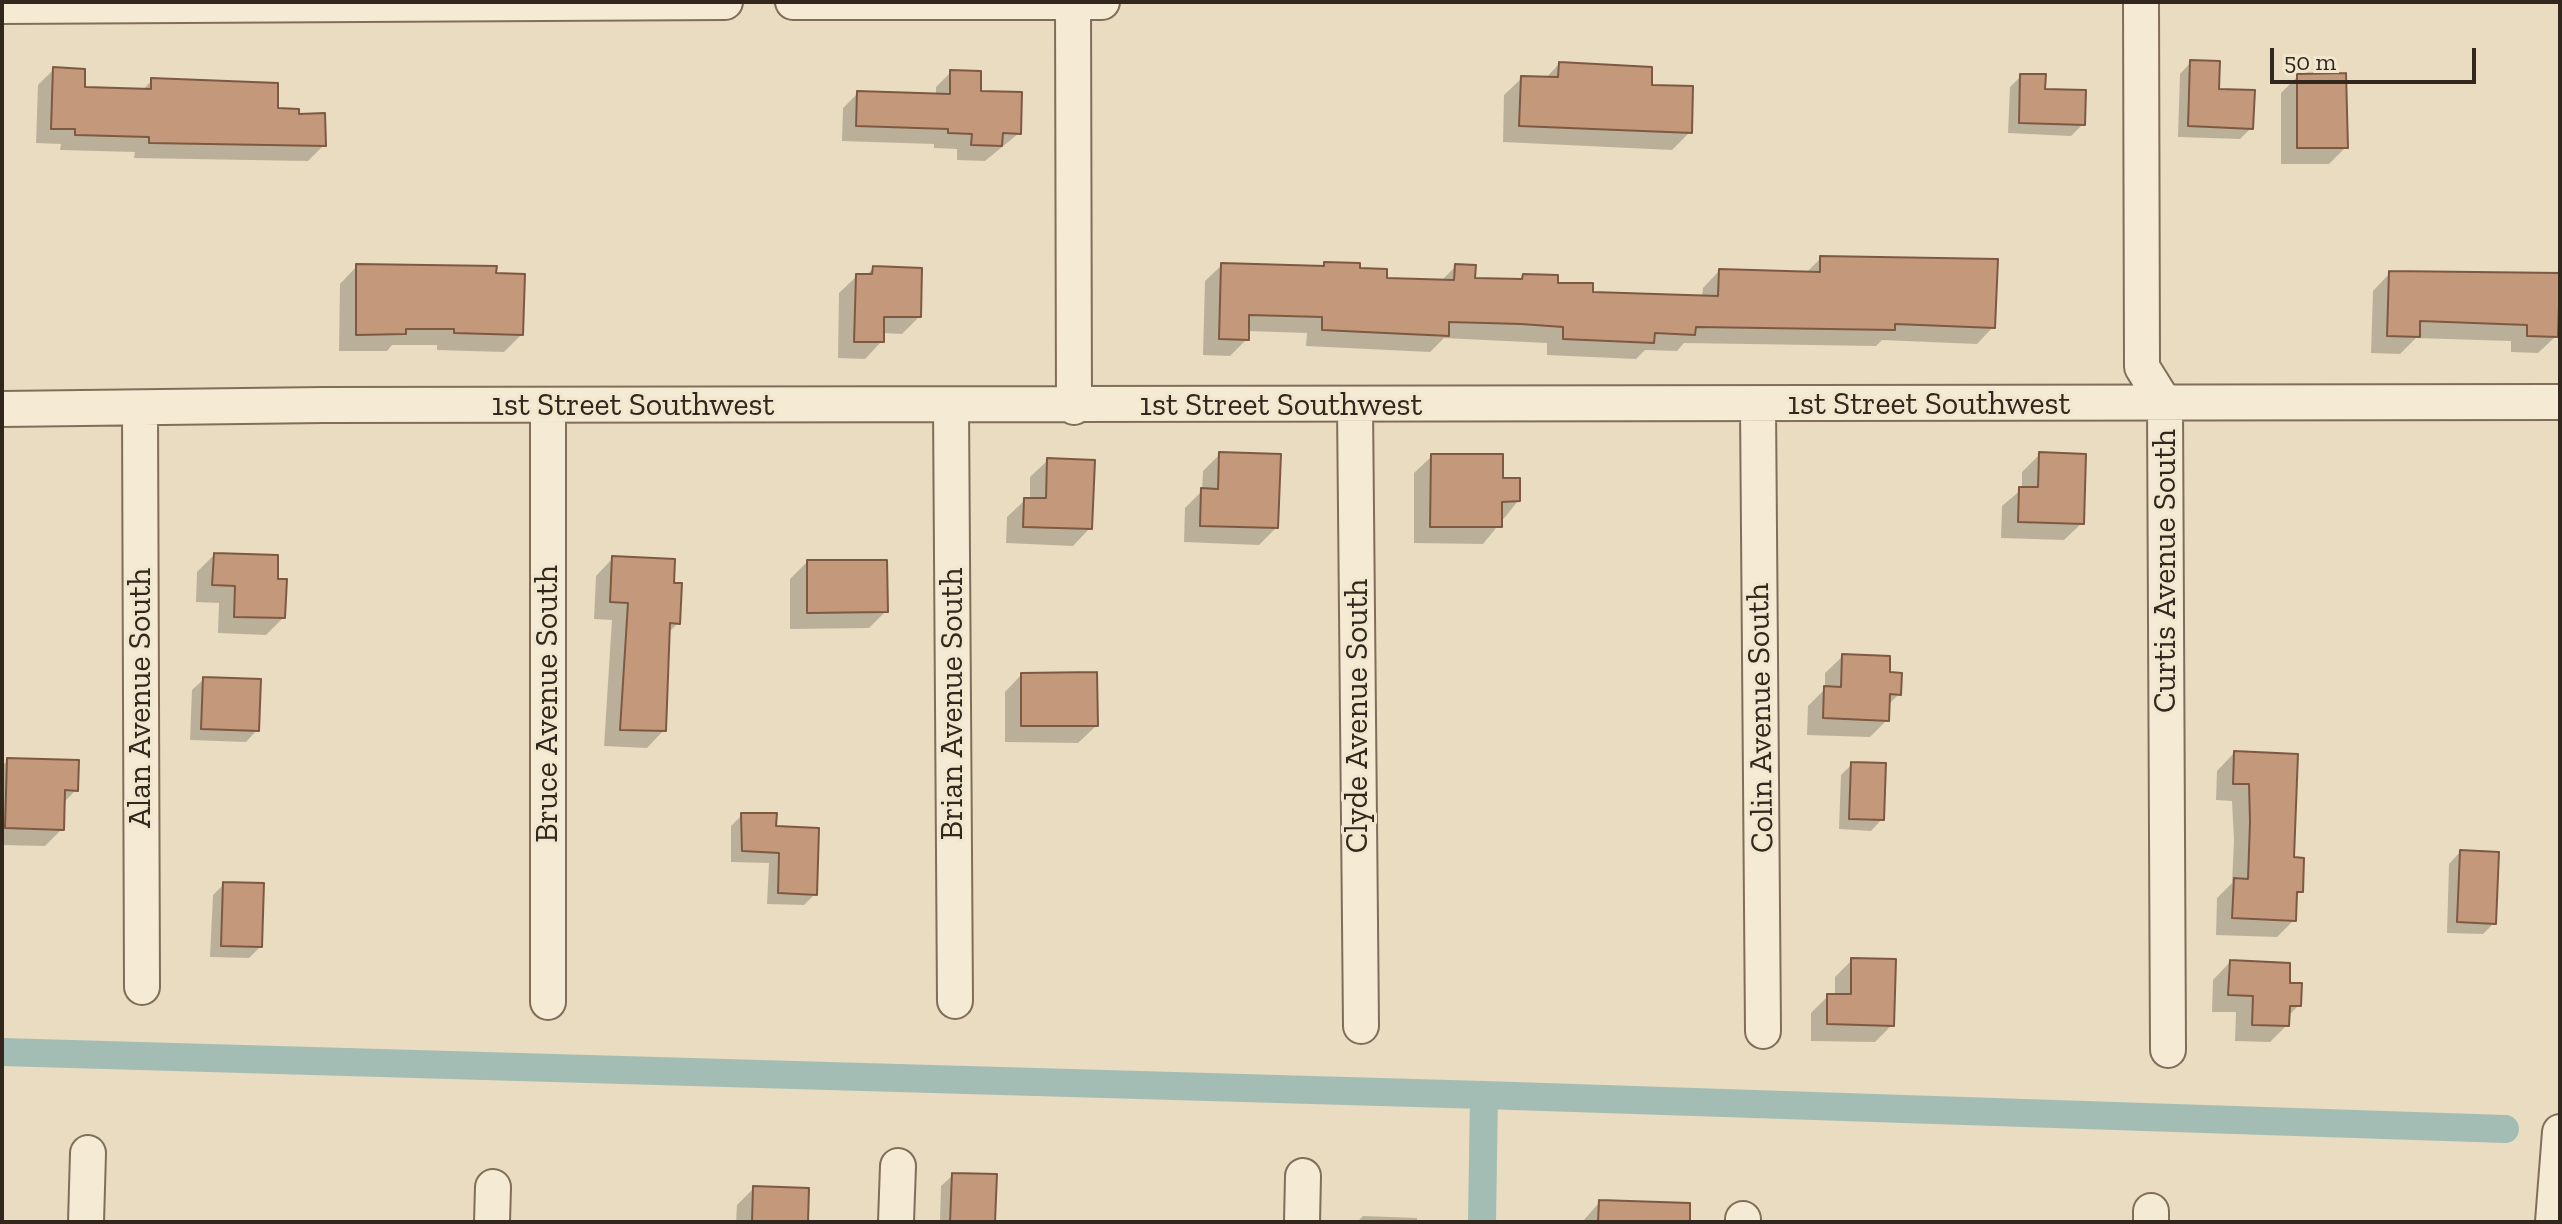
<!DOCTYPE html>
<html>
<head>
<meta charset="utf-8">
<style>
  body { margin:0 }
  #map { position:relative; width:2562px; height:1224px; overflow:hidden; background:#e9dcc1; font-family:"Zilla Slab",serif }
  canvas { display:block }
  .frame { position:absolute; inset:0; border:4px solid #31271d; pointer-events:none }
  .scale { position:absolute; left:2270px; top:48px; width:206px; height:36px; box-sizing:border-box; border:4px solid #31271d; border-top:0; padding-left:10px; font-size:24px; line-height:28px; white-space:nowrap; color:#31271d; -webkit-text-stroke:6px #f1e7cf; paint-order:stroke }
</style>
</head>
<body>
<div id="map">
<canvas width="2562" height="1224"></canvas>
<div class="frame"></div>
<div class="scale">50 m</div>
</div>
<script>
const ctx = document.querySelector('canvas').getContext('2d');
ctx.lineJoin = 'round';
function fill(path, color) { ctx.fillStyle = color; ctx.fill(path, 'evenodd'); }
const shape = rows => new Path2D(rows.map(r => 'M' + r).join(''));
function strokePath(path, color, width, dash) { ctx.strokeStyle = color; ctx.lineWidth = width; ctx.lineCap = dash ? 'butt' : 'round'; ctx.setLineDash(dash || []); ctx.stroke(path); }
function label(font, color, halo, rows, align = 'center') {
  ctx.font = font + ' "Zilla Slab",serif'; ctx.lineWidth = 6; ctx.setLineDash([]); ctx.textBaseline = 'middle'; ctx.strokeStyle = halo; ctx.fillStyle = color; for (const [text, x, y, turn = 0] of rows) {
    ctx.save(); ctx.translate(x, y); ctx.rotate((+turn || 0) * Math.PI / 180); ctx.textAlign = isNaN(turn) ? turn : align; if (halo) ctx.strokeText(text, 0, 0); ctx.fillText(text, 0, 0); ctx.restore();
  }
}
fill(shape([
  [2191,62,2251,128,2240,139,2178,137,2180,74],
  [1559,64,1649,87,1690,132,1672,150,1503,142,1504,95,1522,78,1545,79],
  [54,69,83,89,142,91,152,80,297,116,324,145,308,161,134,158,135,152,60,150,61,144,36,143,38,85],
  [951,72,978,93,1019,133,985,161,957,160,957,149,934,148,934,144,842,141,843,108,858,93,936,96,936,87],
  [2021,76,2043,90,2083,124,2071,136,2008,133,2010,87],
  [2298,76,2346,147,2329,164,2281,164,2281,93],
  [1821,258,1993,327,1977,344,1882,340,1876,346,1684,343,1677,351,1645,350,1636,359,1547,355,1547,343,1444,338,1430,352,1306,346,1307,333,1247,331,1247,339,1230,356,1203,355,1205,281,1222,265,1321,268,1325,264,1385,280,1440,282,1456,266,1473,280,1518,281,1523,276,1590,294,1702,298,1703,288,1719,271,1805,274],
  [357,266,494,275,521,335,504,352,437,350,437,345,392,345,387,351,339,351,340,284],
  [873,268,919,317,902,334,882,333,882,341,865,359,838,358,839,293,857,276,866,276],
  [2390,273,2556,336,2538,353,2511,352,2511,341,2416,338,2400,354,2371,353,2373,291],
  [1220,454,1276,528,1259,545,1184,542,1185,508,1202,491,1203,471],
  [2040,454,2082,523,2064,540,2001,538,2002,506,2022,489,2022,472],
  [1432,456,1501,480,1518,501,1483,544,1414,543,1414,473],
  [1048,460,1090,528,1073,546,1006,543,1007,517,1025,500,1030,500,1030,477],
  [214,555,276,581,283,618,266,635,218,633,219,603,196,602,197,572],
  [613,558,672,585,678,623,668,633,664,730,647,748,604,746,612,620,594,619,596,576],
  [807,562,886,611,869,628,790,629,790,579],
  [1843,656,1888,674,1899,694,1888,705,1887,720,1870,737,1807,735,1808,706,1825,689,1825,673],
  [1022,674,1096,726,1078,743,1005,742,1005,692],
  [204,679,257,730,246,742,190,740,192,690],
  [2234,753,2292,859,2301,891,2295,897,2294,920,2277,937,2216,935,2217,898,2232,883,2234,840,2232,801,2216,800,2217,771],
  [8,760,76,790,63,803,62,829,45,846,2,845,2,766],
  [1852,764,1882,819,1871,831,1839,829,1841,775],
  [742,815,774,828,815,894,804,905,767,904,769,863,731,862,731,826],
  [2460,852,2494,923,2483,934,2447,933,2449,864],
  [224,884,260,947,249,958,210,957,213,895],
  [1852,960,1892,1025,1875,1042,1811,1041,1811,1013,1828,996,1835,996,1835,977],
  [2230,962,2288,985,2299,1005,2287,1017,2287,1025,2270,1042,2235,1041,2236,1012,2212,1012,2213,980],
  [953,1175,993,1222,940,1222,941,1186],
  [754,1188,806,1222,736,1222,737,1205],
  [1599,1203,1671,1222,1582,1222],
  [1363,1216,1417,1218,1417,1222,1357,1222]
]), '#0003');
strokePath(shape([
  [2,1052,1484,1095,2505,1129],
  [1482,1222,1484,1095]
]), '#a3bcb4', 28);
const building = shape([
  [2190,60,2220,61,2219,89,2255,90,2253,129,2188,126,2190,60],
  [1559,62,1652,67,1652,85,1693,86,1692,133,1519,126,1521,76,1558,77,1559,62],
  [53,67,85,69,85,87,151,89,151,78,278,83,278,108,299,109,299,114,325,113,326,146,149,143,149,137,75,135,75,129,51,129,53,67],
  [950,70,981,71,981,91,1022,92,1021,134,1003,133,1002,146,971,145,972,134,948,133,948,129,856,126,857,91,950,94,950,70],
  [2346,73,2348,148,2297,148,2297,74,2346,73],
  [2020,74,2046,74,2045,89,2086,90,2085,125,2019,123,2020,74],
  [1820,256,1998,259,1995,328,1895,324,1895,330,1696,327,1695,335,1655,333,1654,343,1563,339,1563,327,1521,324,1449,322,1449,336,1322,330,1322,317,1249,315,1249,340,1219,339,1221,263,1324,266,1324,262,1360,263,1360,268,1387,269,1387,278,1454,280,1455,264,1476,265,1475,278,1522,279,1523,274,1558,275,1558,283,1593,283,1593,292,1718,296,1719,269,1820,272,1820,256],
  [356,264,497,266,496,273,525,274,523,335,454,333,454,329,406,329,406,334,356,335,356,264],
  [873,266,922,268,921,317,884,317,884,342,854,342,856,274,872,274,873,266],
  [2389,271,2560,273,2558,337,2527,336,2527,325,2420,321,2420,337,2387,336,2389,271],
  [1219,452,1281,454,1278,528,1200,526,1201,488,1218,489,1219,452],
  [2039,452,2086,454,2084,524,2018,522,2019,487,2038,487,2039,452],
  [1431,454,1503,454,1503,478,1520,478,1520,501,1502,502,1502,527,1430,527,1431,454],
  [1047,458,1095,460,1092,529,1023,527,1024,498,1046,498,1047,458],
  [214,553,278,555,278,579,287,579,285,618,234,617,235,586,212,585,214,553],
  [612,556,675,559,674,583,682,583,680,624,670,623,666,731,620,730,628,603,610,602,612,556],
  [807,560,887,560,888,612,807,613,807,560],
  [1842,654,1890,656,1890,672,1902,673,1901,695,1890,694,1889,721,1823,718,1824,686,1841,687,1842,654],
  [1097,672,1098,726,1021,726,1021,673,1097,672],
  [203,677,261,679,259,731,201,729,203,677],
  [2234,751,2298,754,2294,857,2304,858,2303,892,2297,892,2296,921,2232,918,2234,878,2248,879,2250,822,2249,784,2233,784,2234,751],
  [7,758,79,760,78,791,65,790,64,830,5,828,7,758],
  [1851,762,1886,763,1884,820,1849,819,1851,762],
  [741,813,777,813,776,826,819,828,817,895,778,893,779,853,742,851,741,813],
  [2460,850,2499,852,2496,924,2457,922,2460,850],
  [223,882,264,883,262,947,221,946,223,882],
  [1851,958,1896,959,1894,1026,1827,1024,1827,994,1851,994,1851,958],
  [2230,960,2290,963,2290,983,2302,983,2301,1006,2290,1006,2289,1026,2252,1025,2253,996,2228,995,2230,960],
  [952,1173,997,1174,995,1222,950,1222,952,1173],
  [753,1186,809,1188,808,1222,752,1222,753,1186],
  [1599,1200,1690,1203,1690,1222,1598,1222,1599,1200]
]);
fill(building, '#c4987a');
strokePath(building, '#7d5942', 2);
const minor = shape([
  [793,2,1102,2],
  [1073,2,1074,407],
  [2141,2,2142,367,2165,404,2168,1050],
  [2,6,725,2],
  [1355,406,1361,1026],
  [1758,406,1763,1031],
  [951,407,955,1001],
  [140,408,142,987],
  [2,409,323,405,2560,402],
  [548,1002,548,406],
  [86,1222,88,1153],
  [492,1222,493,1187],
  [896,1222,898,1166],
  [1302,1222,1303,1176],
  [1743,1222,1743,1219],
  [2151,1222,2151,1211],
  [2553,1222,2560,1132]
]);
strokePath(minor, '#806e5a', 38);
strokePath(minor, '#f5ead3', 34);
label('32px', '#31271d', '#f1e7cf', [
  ["1st Street Southwest",1929,405],
  ["1st Street Southwest",633,406],
  ["1st Street Southwest",1281,406],
  ["Curtis Avenue South",2166,571,-90],
  ["Alan Avenue South",141,698,-90],
  ["Bruce Avenue South",548,704,-90],
  ["Brian Avenue South",953,704,-90],
  ["Clyde Avenue South",1358,716,-90],
  ["Colin Avenue South",1761,718,-91]
]);
</script>
</body>
</html>
